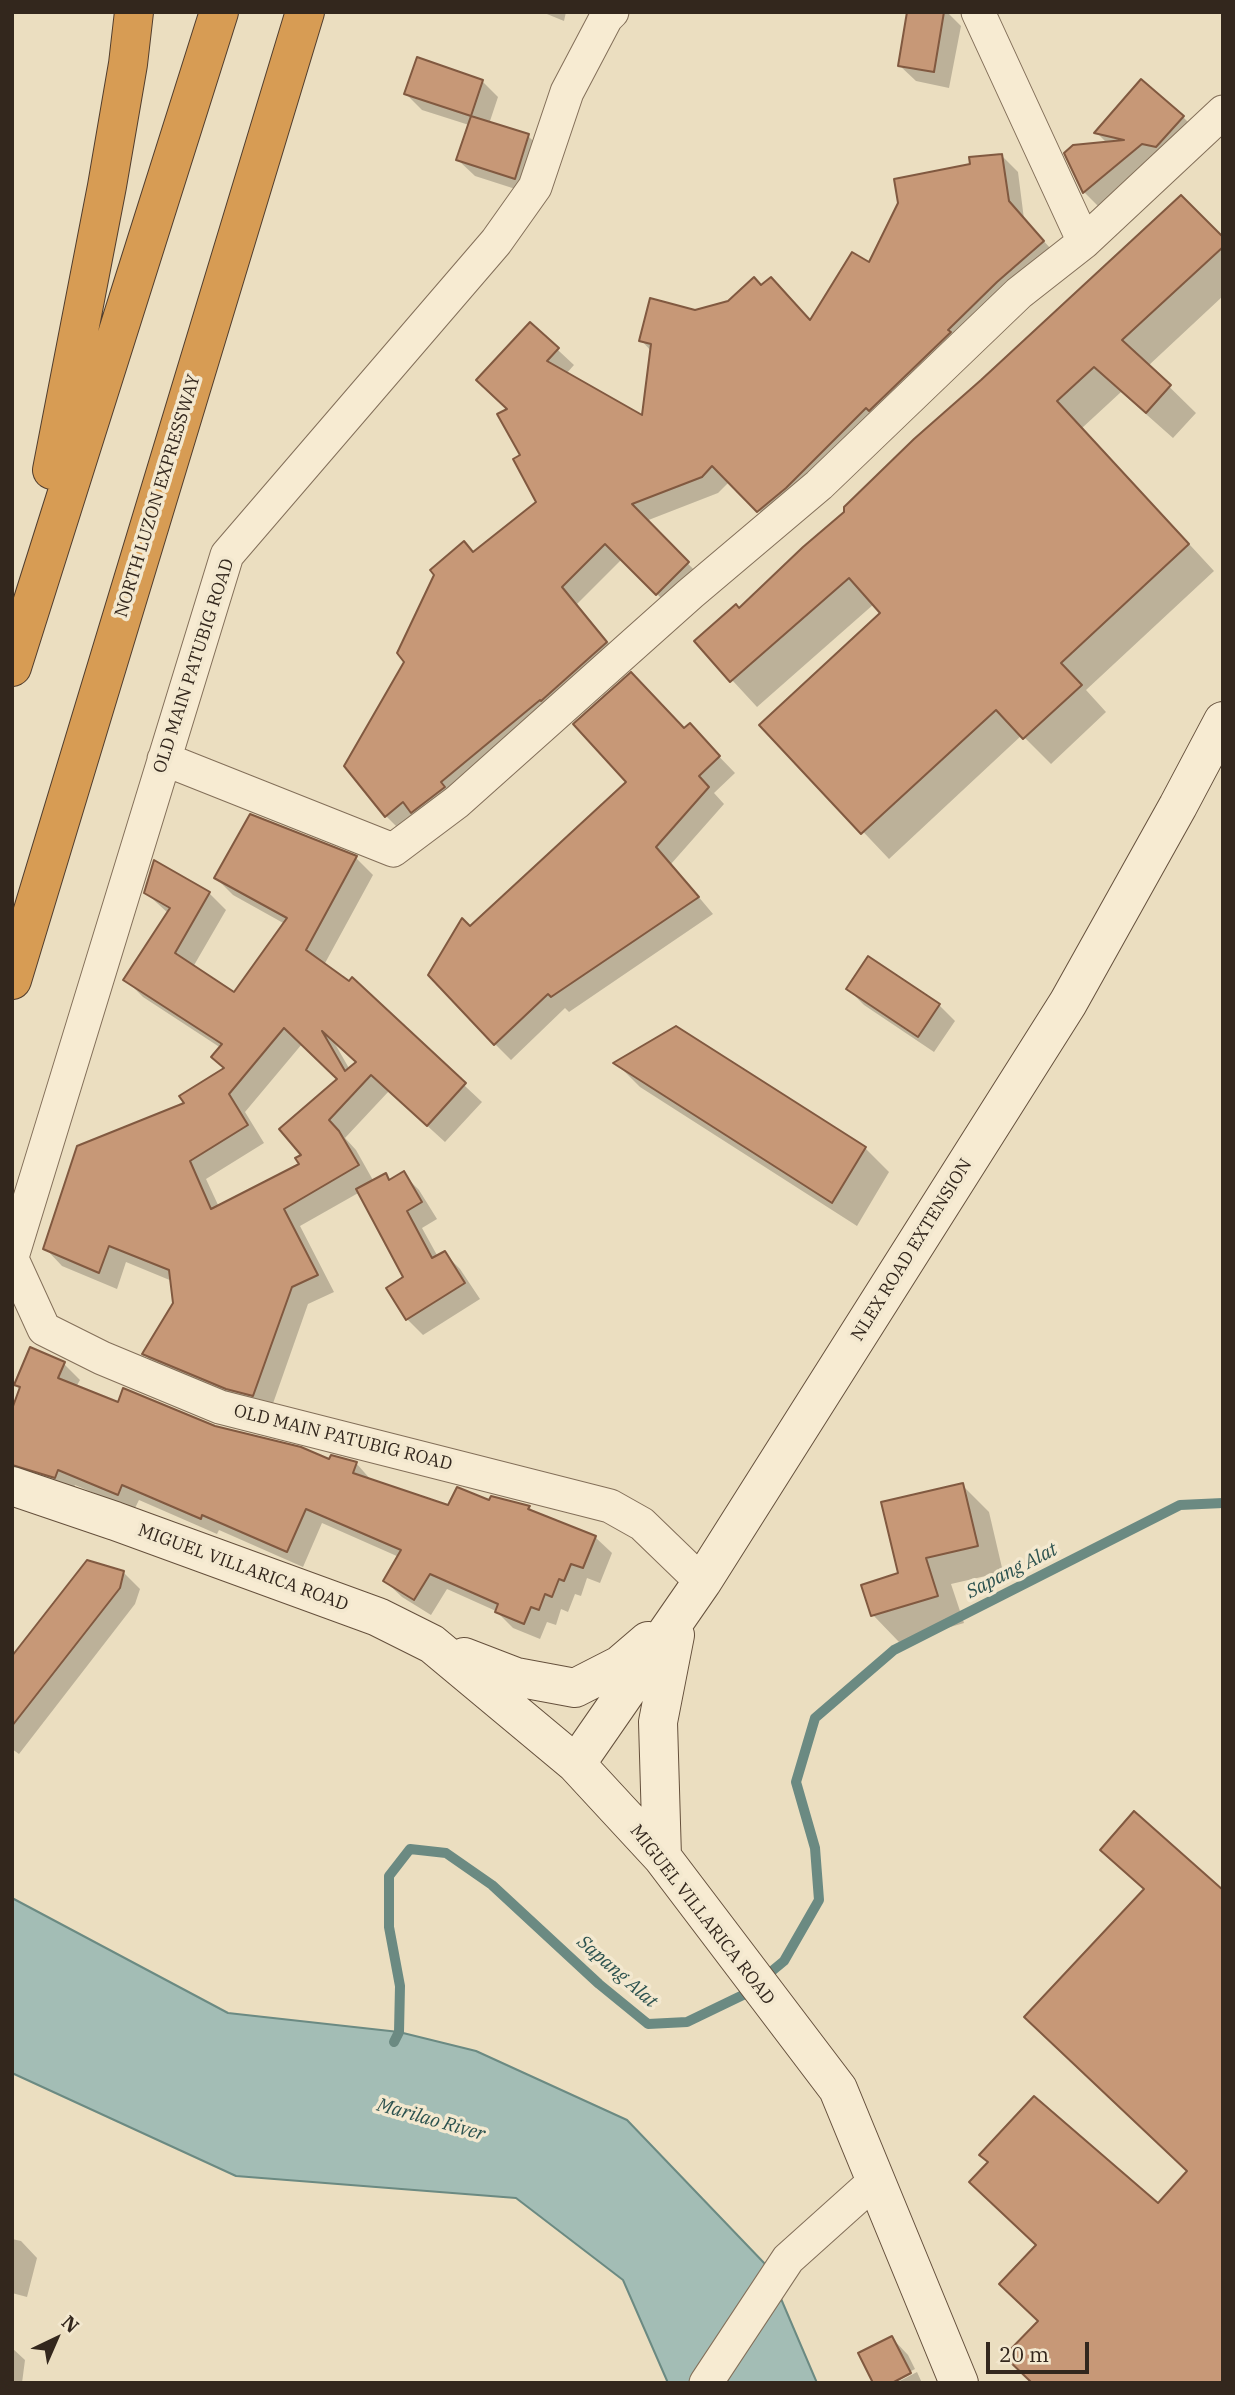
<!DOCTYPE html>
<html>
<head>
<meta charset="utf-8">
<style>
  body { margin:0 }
  #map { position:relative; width:1235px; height:2395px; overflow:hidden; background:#ebdec0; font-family:"IBM Plex Serif",serif }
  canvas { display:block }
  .frame { position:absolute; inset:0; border:14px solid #33271d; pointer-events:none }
  .north { position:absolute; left:21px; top:2304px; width:70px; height:70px; -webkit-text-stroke:5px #f3e8cf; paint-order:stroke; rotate:44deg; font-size:19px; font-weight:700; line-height:28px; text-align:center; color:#33271d }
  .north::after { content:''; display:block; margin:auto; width:24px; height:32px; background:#33271d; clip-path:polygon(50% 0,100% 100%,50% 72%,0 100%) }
  .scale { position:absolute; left:986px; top:2342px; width:103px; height:32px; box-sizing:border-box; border:4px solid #33271d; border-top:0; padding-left:9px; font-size:21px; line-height:24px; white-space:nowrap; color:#33271d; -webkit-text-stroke:5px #f3e8cf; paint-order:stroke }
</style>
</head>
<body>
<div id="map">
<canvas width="1235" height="2395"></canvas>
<div class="frame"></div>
<div class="north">N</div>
<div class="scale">20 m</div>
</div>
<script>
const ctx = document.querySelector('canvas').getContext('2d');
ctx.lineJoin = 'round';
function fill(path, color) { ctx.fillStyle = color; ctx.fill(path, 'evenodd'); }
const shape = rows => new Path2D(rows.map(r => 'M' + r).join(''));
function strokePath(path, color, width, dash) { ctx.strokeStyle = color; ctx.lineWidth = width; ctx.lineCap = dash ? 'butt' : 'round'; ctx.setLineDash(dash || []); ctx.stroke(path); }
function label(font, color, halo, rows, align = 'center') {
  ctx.font = font + ' "IBM Plex Serif",serif'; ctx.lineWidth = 7; ctx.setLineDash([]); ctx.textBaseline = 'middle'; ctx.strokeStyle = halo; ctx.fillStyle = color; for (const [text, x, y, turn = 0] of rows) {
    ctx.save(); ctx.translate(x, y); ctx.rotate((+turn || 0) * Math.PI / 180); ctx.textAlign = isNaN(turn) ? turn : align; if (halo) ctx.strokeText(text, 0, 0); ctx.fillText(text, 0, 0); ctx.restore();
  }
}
const water = shape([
  [12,1898,228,2013,399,2032,476,2051,627,2120,767,2266,817,2383,668,2383,623,2280,516,2198,236,2176,12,2073,12,1898]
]);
fill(water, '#a3bdb5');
strokePath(water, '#6b8a82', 2);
fill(shape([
  [542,12,566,12,564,21],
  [909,12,947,12,961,26,949,88,916,81,899,65],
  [482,81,498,97,489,124,528,136,545,152,531,194,475,176,458,160,469,125,422,110,406,94],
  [1183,117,1199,133,1100,208,1084,192,1107,143,1097,133],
  [1001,155,1018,172,1024,219,1059,258,775,527,730,481,718,493,646,521,704,580,673,610,622,559,577,604,622,659,402,832,386,816,474,554,539,502,522,456,509,409,530,324,574,365,566,374,644,418,652,352,641,340,695,312,811,322,972,165],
  [1223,240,1223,296,1148,366,1196,413,1173,438,1121,392,1082,428,1214,571,1086,690,1106,712,1051,764,1022,735,889,859,762,725,882,613,874,604,757,707,696,641],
  [684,730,705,742,735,773,714,793,724,804,671,864,713,914,569,1012,565,1008,511,1060,495,1044,470,928],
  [250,816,356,858,373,875,324,965,349,983,352,980,482,1102,445,1142,389,1091,345,1138,356,1150,374,1182,385,1175,391,1181,403,1174,419,1190,437,1219,422,1228,438,1257,444,1253,460,1269,480,1299,423,1335,407,1319,406,1277,360,1192,300,1226,334,1292,308,1304,270,1412,161,1371,144,1354,175,1303,172,1281,126,1262,117,1289,62,1266,45,1248,186,1104,225,1069,221,1048,143,997,126,980,168,913,146,893,209,893,226,910,193,967,235,994,285,924,233,895,216,878],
  [334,1042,358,1063,350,1070],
  [302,1044,339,1079,303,1155,301,1165,219,1207,206,1179,264,1143,245,1112],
  [848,989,939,1005,955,1021,934,1052,864,1005],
  [616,1063,865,1148,889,1172,857,1226,640,1087],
  [64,1364,80,1380,76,1387,119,1405,215,1427,330,1462,356,1463,372,1481,449,1507,490,1502,529,1507,535,1513,595,1537,612,1553,600,1583,587,1578,581,1596,575,1594,568,1612,561,1609,556,1625,547,1622,540,1639,513,1628,496,1611,447,1589,431,1615,402,1597,385,1581,399,1557,322,1523,303,1567,219,1530,217,1534,139,1500,134,1510,75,1485,72,1493,12,1478,12,1414,21,1390,16,1384],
  [962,1485,989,1512,1003,1572,951,1584,964,1623,899,1642,873,1615],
  [124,1573,140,1589,135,1604,19,1754,12,1749,12,1659],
  [12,2239,21,2241,37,2258,27,2297,12,2293],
  [892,2338,908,2355,915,2369,888,2383],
  [12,2348,25,2360,22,2383,12,2383],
  [917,2372,922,2383,896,2383]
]), '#0003');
strokePath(shape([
  [394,2042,399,2032,400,1986,389,1927,389,1876,410,1849,446,1853,492,1885,599,1984,648,2024,687,2022,743,1995,784,1961,819,1900,815,1848,796,1782,815,1718,894,1650,1180,1505,1223,1503]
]), '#6b8a82', 10);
const building = shape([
  [907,12,944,12,934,72,898,66,907,12],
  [417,57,483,80,471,116,404,94,417,57],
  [1141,79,1184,116,1156,147,1142,144,1083,193,1064,153,1073,145,1124,140,1094,133,1141,79],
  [471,116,529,134,515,179,456,160,471,116],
  [1002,154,1009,201,1044,241,997,282,948,330,951,332,869,411,866,408,786,488,757,512,712,466,702,477,632,504,689,562,656,595,605,544,562,587,607,642,541,701,540,700,441,782,445,787,411,813,403,802,385,817,344,766,404,662,397,653,434,575,430,570,464,541,473,552,536,502,513,459,520,455,497,414,507,409,476,380,530,322,559,348,547,361,642,415,651,344,639,341,650,298,695,310,728,301,754,277,761,285,771,277,810,320,852,252,869,262,898,203,894,179,970,164,969,157,1002,154],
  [1181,195,1223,237,1223,247,1122,340,1171,385,1146,413,1094,367,1057,401,1189,544,1061,663,1082,685,1023,739,996,710,861,834,759,725,880,613,849,578,730,682,694,641,736,604,739,608,803,547,844,512,844,507,914,439,981,380,1181,195],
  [631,672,684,728,690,723,720,756,699,776,709,787,656,847,699,897,551,997,548,994,494,1045,428,975,462,918,470,926,626,782,573,724,631,672],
  [250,814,357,856,306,950,349,981,352,977,466,1083,427,1126,371,1075,329,1120,339,1131,359,1165,284,1209,318,1275,292,1287,253,1396,226,1389,142,1354,173,1303,169,1270,109,1246,99,1273,43,1249,77,1146,184,1103,179,1096,224,1068,211,1057,222,1044,123,980,170,908,144,893,154,860,210,892,175,953,234,992,287,918,214,878,250,814],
  [284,1028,337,1079,279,1129,301,1155,295,1158,299,1164,211,1209,190,1161,248,1125,229,1094,284,1028],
  [322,1031,356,1062,345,1071,322,1031],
  [868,956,940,1004,918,1037,846,989,868,956],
  [676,1026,866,1147,832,1203,613,1063,676,1026],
  [404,1171,422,1202,407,1211,432,1258,445,1251,465,1283,406,1320,386,1288,403,1277,356,1189,386,1173,389,1180,404,1171],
  [30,1347,65,1362,58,1378,118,1402,123,1388,215,1426,301,1447,329,1459,331,1455,357,1462,353,1473,448,1505,457,1487,489,1500,491,1496,530,1506,528,1509,596,1536,583,1568,571,1564,564,1581,559,1579,552,1597,545,1594,539,1610,531,1607,524,1624,495,1612,498,1604,430,1574,414,1600,383,1581,401,1550,306,1509,287,1552,202,1515,201,1519,122,1485,118,1495,58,1470,55,1478,12,1465,12,1409,20,1387,14,1385,30,1347],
  [963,1483,978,1546,926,1558,938,1596,871,1616,861,1585,898,1573,881,1502,963,1483],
  [87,1560,124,1571,120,1588,12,1726,12,1656,87,1560],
  [1134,1811,1223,1890,1223,2383,1032,2383,1004,2356,1038,2321,999,2284,1036,2245,969,2182,988,2162,979,2155,1034,2096,1158,2203,1187,2171,1024,2017,1144,1889,1100,1850,1134,1811],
  [892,2336,911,2373,892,2383,873,2383,858,2353,892,2336]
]);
fill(building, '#c79877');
strokePath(building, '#815940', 2);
const street = shape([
  [978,12,1084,242],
  [164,759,393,850,457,802,690,594,819,485,1019,293,1084,242,1223,112],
  [12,1257,227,555,496,242,535,187,567,92,606,18,612,12],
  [12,1259,44,1329,102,1358,220,1407,610,1506,642,1524,702,1582],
  [706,2383,788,2259,876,2180]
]);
const secondary = shape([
  [12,1486,115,1521,378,1617,432,1644,576,1764,662,1857,838,2089,959,2383],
  [464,1657,516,1677,575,1688,620,1665,648,1641],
  [576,1764,702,1582,1068,1003,1178,806,1223,721],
  [662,1857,658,1722,675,1635]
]);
const highway = shape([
  [52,470,107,186,128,64,134,12],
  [12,667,219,12],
  [12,980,305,12]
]);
strokePath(street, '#836f59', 35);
strokePath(secondary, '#65503c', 40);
strokePath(highway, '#513d2d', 40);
strokePath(street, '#f7ebd2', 33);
strokePath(secondary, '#f7ebd2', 38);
strokePath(highway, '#d79c54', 38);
label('18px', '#33271d', '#f3e8cf', [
  ["NORTH LUZON EXPRESSWAY",158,496,-73],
  ["OLD MAIN PATUBIG ROAD",194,666,-72],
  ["NLEX ROAD EXTENSION",912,1250,-58],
  ["OLD MAIN PATUBIG ROAD",343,1438,14],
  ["MIGUEL VILLARICA ROAD",243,1568,20],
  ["MIGUEL VILLARICA ROAD",702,1915,52]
]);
label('italic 19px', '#2c524f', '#f3e8cf', [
  ["Sapang Alat",1012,1571,-27],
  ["Sapang Alat",617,1972,41],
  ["Marilao River",431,2120,16]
]);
</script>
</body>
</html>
